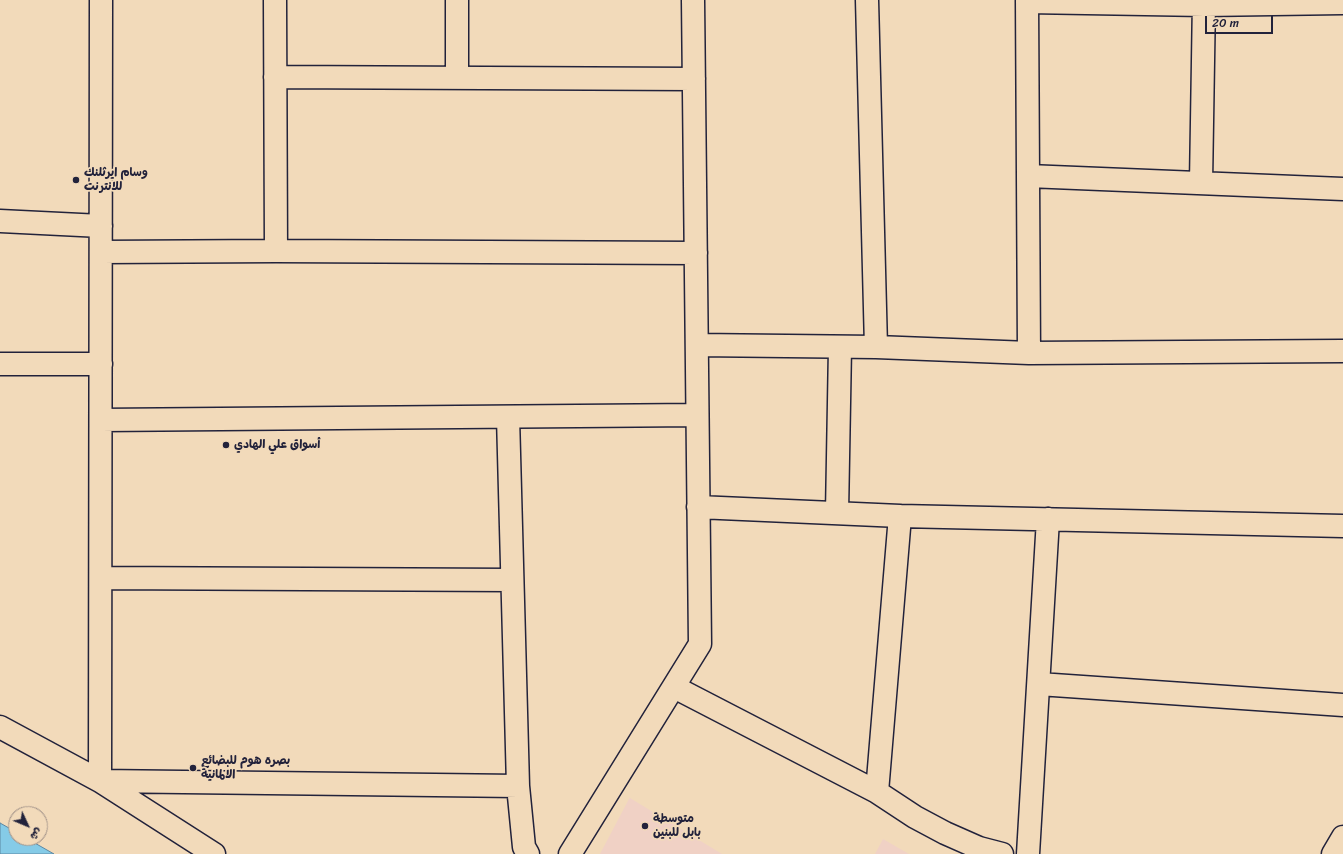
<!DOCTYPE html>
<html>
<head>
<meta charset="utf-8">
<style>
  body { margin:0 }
  #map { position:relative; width:1343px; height:854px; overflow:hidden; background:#f2daba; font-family:Sriracha,"Playpen Sans Arabic",sans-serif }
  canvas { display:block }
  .north { position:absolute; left:8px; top:806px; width:40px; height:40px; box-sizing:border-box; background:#f2daba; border:1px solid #9f9087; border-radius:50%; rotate:134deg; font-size:11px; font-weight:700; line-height:16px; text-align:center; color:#22223b }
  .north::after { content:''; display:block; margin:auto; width:14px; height:18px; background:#22223b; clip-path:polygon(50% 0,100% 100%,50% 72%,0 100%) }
  .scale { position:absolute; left:1205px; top:16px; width:68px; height:18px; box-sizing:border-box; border:2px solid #22223b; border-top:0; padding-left:5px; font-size:12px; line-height:14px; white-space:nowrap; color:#22223b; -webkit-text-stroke:3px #f2daba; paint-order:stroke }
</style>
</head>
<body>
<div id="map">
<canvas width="1343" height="854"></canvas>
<div class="north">ش</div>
<div class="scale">20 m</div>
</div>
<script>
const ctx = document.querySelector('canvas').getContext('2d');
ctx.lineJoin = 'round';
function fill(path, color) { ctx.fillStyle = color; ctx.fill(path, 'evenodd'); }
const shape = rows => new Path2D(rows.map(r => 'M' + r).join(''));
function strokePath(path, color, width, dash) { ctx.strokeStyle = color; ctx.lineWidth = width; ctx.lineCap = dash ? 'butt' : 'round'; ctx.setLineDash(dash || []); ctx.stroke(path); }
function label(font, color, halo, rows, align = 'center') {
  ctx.font = font + ' Sriracha,"Playpen Sans Arabic",sans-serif'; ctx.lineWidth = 3.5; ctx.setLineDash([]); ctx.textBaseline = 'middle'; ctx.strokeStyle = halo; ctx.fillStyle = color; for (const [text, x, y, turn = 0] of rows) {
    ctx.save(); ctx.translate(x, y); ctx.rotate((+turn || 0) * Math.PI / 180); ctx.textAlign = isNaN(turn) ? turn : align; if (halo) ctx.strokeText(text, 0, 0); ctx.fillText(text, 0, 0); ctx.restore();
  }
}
fill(shape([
  [630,797,630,798,722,854,600,854],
  [883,839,909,854,875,854]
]), '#f0d1c5');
const water = shape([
  [0,823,16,832,16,838,26,838,54,854,0,854,0,823]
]);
fill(water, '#85cbe7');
strokePath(water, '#5d87a2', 1);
const minor = shape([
  [101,0,100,781,518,786],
  [275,0,276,251],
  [457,0,457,78],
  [867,0,876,347],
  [1027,0,1029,353],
  [1027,2,1204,5,1343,3],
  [275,77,694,79],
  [1028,176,1343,189],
  [1201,183,1204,0],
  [0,221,101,226],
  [101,252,276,251,696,253],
  [697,345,876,347,1029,353,1343,351],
  [0,364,101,364],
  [508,417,518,786,524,847,528,854],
  [101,420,697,415],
  [698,507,900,516,1343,526],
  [837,513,840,347],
  [101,578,512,580],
  [1039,684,1343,705],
  [674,687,877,792,915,817,945,833,979,848,1002,854],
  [0,727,100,781,214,854],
  [877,792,900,516],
  [570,854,700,644,693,0],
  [1028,854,1048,519],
  [1333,854,1343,837]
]);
strokePath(minor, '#22223b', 25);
strokePath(minor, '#f2daba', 22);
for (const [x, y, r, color] of [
  [76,180,4,"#22223b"],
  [226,445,4,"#22223b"],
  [193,768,4,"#22223b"],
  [645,826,4,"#22223b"]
]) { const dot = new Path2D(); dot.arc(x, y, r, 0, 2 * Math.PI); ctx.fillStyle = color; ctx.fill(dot); strokePath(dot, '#f2daba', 1.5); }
label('bold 12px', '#22223b', '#f2daba', [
  ["وسام ايرثلنك",84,173],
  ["للانترنت",84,187],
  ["أسواق علي الهادي",234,445],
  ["بصره هوم للبضائع",201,761],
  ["الالمانية",201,775],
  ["متوسطة",653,819],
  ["بابل للبنين",653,833]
], 'left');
</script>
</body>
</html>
